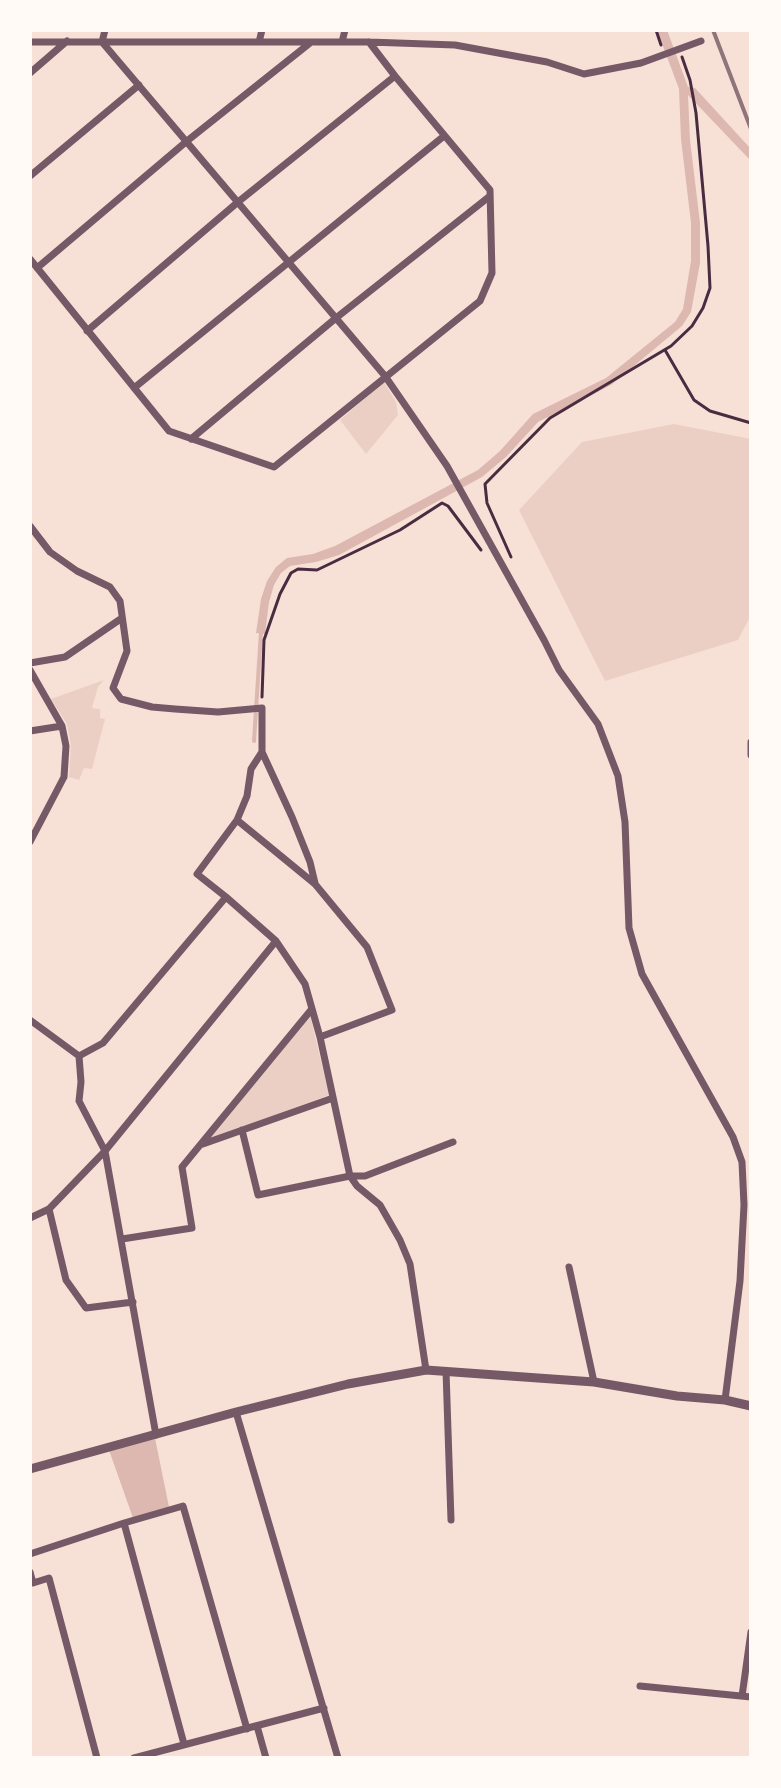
<!DOCTYPE html>
<html>
<head>
<meta charset="utf-8">
<style>
  body { margin:0 }
  #map { position:relative; width:781px; height:1788px; overflow:hidden; background:#f7e1d7; font-family:Signika,sans-serif }
  canvas { display:block }
  .frame { position:absolute; inset:0; border:32px solid #fffaf5; pointer-events:none }
</style>
</head>
<body>
<div id="map">
<canvas width="781" height="1788"></canvas>
<div class="frame"></div>
</div>
<script>
const ctx = document.querySelector('canvas').getContext('2d');
ctx.lineJoin = 'round';
function fill(path, color) { ctx.fillStyle = color; ctx.fill(path, 'evenodd'); }
const shape = rows => new Path2D(rows.map(r => 'M' + r).join(''));
function strokePath(path, color, width, dash) { ctx.strokeStyle = color; ctx.lineWidth = width; ctx.lineCap = dash ? 'butt' : 'round'; ctx.setLineDash(dash || []); ctx.stroke(path); }
fill(shape([
  [384,382,396,402,398,415,366,454,340,420],
  [674,424,751,439,751,615,738,640,605,681,519,510,582,442],
  [104,680,98,687,92,708,100,709,100,718,105,719,92,769,84,768,79,780,69,777,71,745,67,724,51,699],
  [310,1015,329,1095,208,1140]
]), '#ebcfc5');
fill(shape([
  [657,30,667,30,688,87,695,88,751,149,751,161,688,95,690,140,700,223,700,263,691,312,682,326,611,385,538,422,506,457,482,477,339,555,316,562,290,566,281,573,274,585,269,602,265,634,256,633,261,599,267,581,276,567,287,558,313,554,335,546,478,470,500,451,533,414,606,378,675,322,683,309,691,261,691,223,681,139,679,89],
  [155,1438,169,1507,133,1518,109,1450]
]), '#dcb8b0');
strokePath(shape([
  [254,741,261,632]
]), '#dcb8b0', 4);
strokePath(shape([
  [656,30,661,45],
  [665,350,694,400,710,411,751,423],
  [511,557,487,503,485,484,550,418,671,346,692,326,703,308,710,288,708,246,696,113,690,80,682,57],
  [262,697,264,640,280,594,291,573,298,569,317,570,400,530,442,503,448,506,481,550]
]), '#4a2c40', 3);
strokePath(shape([
  [105,30,102,42,385,376,447,466,544,640,559,670,598,724,618,776,625,822,629,928,642,974,733,1137,742,1162,744,1205,740,1281,725,1400],
  [30,42,369,42,455,45,547,62,584,74,641,63,701,41],
  [259,42,262,30],
  [342,42,345,30],
  [30,73,67,41],
  [30,176,139,85],
  [30,259,169,431,274,467,480,301,492,273,490,190,395,76,369,42],
  [37,268,187,141,310,43],
  [87,331,238,202,395,76],
  [134,388,444,136],
  [191,439,336,318,490,196],
  [30,526,50,552,77,571,110,587,120,601,127,651,113,688,121,699,152,707,175,709,218,712,262,708,262,752,251,769,247,796,237,820,197,874,226,897],
  [30,663,65,657,122,618],
  [30,670,62,726,66,746,64,777,30,842],
  [30,731,62,726],
  [751,742,751,755],
  [262,752,292,817,310,862,315,883],
  [237,820,315,884,367,947,392,1010,320,1037],
  [30,1020,79,1056,81,1082,79,1101,105,1151,156,1435],
  [79,1056,103,1043,226,897,276,941,305,984,320,1037,350,1176,357,1186,380,1205,400,1240,410,1264,426,1370],
  [242,1130,258,1195,350,1176,365,1176,453,1142],
  [203,1144,333,1098],
  [49,1209,66,1280,86,1308,133,1302],
  [30,1218,49,1209,105,1151,276,941],
  [122,1239,192,1228,182,1167,311,1010],
  [569,1267,594,1382],
  [446,1371,451,1520],
  [236,1412,338,1758],
  [124,1523,183,1506,247,1729],
  [30,1554,124,1523,184,1744],
  [30,1572,33,1583,49,1578,97,1758],
  [640,1686,751,1697],
  [742,1696,751,1632],
  [257,1726,266,1758],
  [134,1758,324,1708]
]), '#755966', 7);
strokePath(shape([
  [30,1469,236,1412,348,1384,426,1370,594,1382,677,1396,725,1400,751,1406]
]), '#755966', 9);
strokePath(shape([
  [713,30,751,129]
]), '#8f747c', 4);
</script>
</body>
</html>
